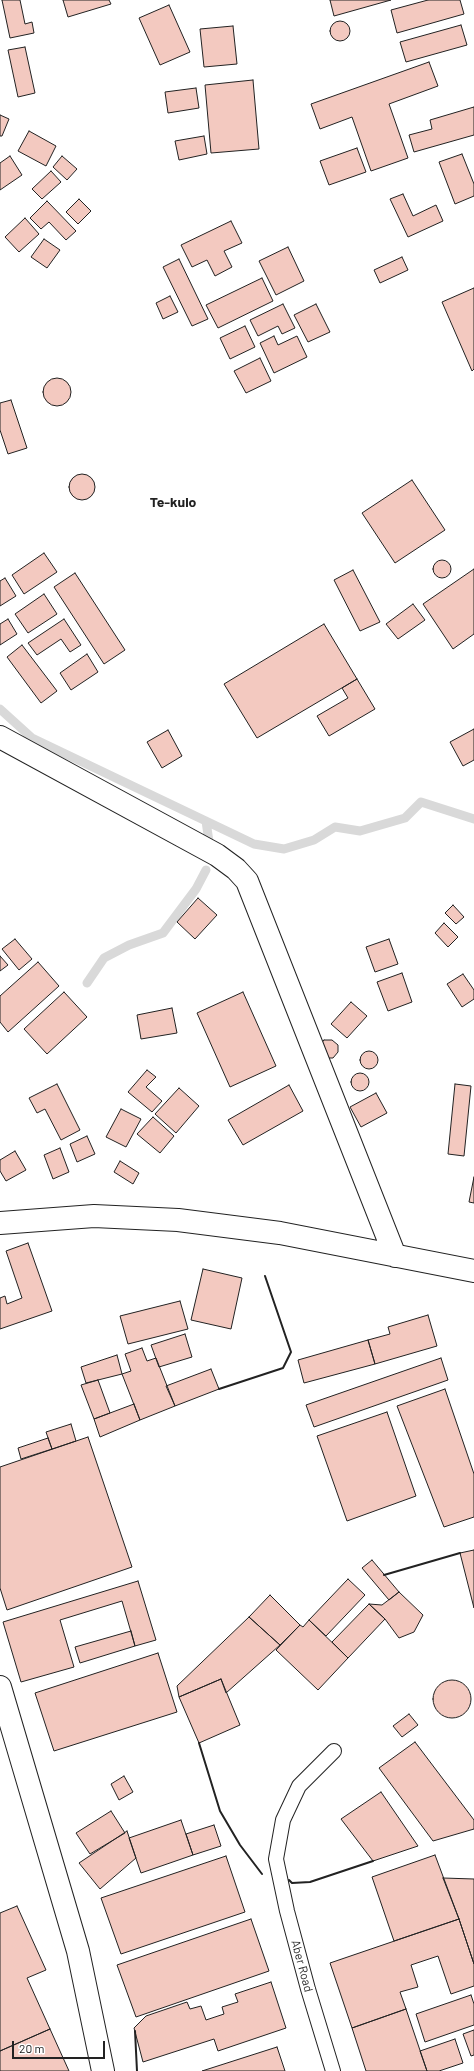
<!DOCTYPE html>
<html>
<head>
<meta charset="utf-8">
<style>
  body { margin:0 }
  #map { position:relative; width:474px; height:2071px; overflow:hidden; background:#fff; font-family:Barlow,sans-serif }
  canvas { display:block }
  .scale { position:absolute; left:12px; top:2041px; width:93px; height:18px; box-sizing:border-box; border:2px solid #222; border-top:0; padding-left:5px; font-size:12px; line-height:14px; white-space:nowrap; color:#222; -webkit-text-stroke:3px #fff; paint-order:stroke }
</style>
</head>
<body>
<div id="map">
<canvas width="474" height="2071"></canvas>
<div class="scale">20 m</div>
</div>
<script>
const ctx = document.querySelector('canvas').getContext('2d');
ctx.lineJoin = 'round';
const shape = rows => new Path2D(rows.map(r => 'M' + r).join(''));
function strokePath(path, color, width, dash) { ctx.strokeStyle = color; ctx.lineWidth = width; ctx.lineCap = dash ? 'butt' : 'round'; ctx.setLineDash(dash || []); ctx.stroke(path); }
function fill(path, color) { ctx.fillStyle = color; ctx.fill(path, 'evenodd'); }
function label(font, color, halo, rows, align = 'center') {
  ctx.font = font + ' Barlow,sans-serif'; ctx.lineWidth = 3; ctx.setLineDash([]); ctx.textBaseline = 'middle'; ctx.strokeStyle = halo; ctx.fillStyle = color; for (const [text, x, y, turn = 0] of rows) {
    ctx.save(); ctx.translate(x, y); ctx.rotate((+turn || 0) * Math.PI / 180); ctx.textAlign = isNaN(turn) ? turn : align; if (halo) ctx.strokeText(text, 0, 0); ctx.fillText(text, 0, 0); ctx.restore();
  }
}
strokePath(shape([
  [0,709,32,738,254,844,284,849,314,840,335,827,360,831,405,818,421,802,474,819],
  [206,821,209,842],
  [87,983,104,958,129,945,163,933,196,889,206,870]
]), '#d9d9d9', 9);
const building = shape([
  [2,0,20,0,25,24,32,22,34,33,10,38,2,0],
  [63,0,109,0,111,4,68,17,63,0],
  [330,0,391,0,334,16,330,0],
  [428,0,460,0,464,14,397,33,391,10,428,0],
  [169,5,190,52,160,65,139,18,169,5],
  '330 31a10 10 0 1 1 20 0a10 10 0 1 1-20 0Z',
  [461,25,467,45,406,62,400,42,461,25],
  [233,26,237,64,204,67,200,29,233,26],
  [25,47,35,93,18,97,8,50,25,47],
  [429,62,438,86,389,104,408,158,371,171,352,117,320,129,311,104,429,62],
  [253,80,259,149,211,153,205,85,253,80],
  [196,88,199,108,168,113,165,92,196,88],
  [474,107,474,135,414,152,409,135,432,129,430,120,474,107],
  [0,115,9,119,2,136,0,136,0,115],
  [29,131,56,146,46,166,18,151,29,131],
  [204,136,207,154,179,160,175,141,204,136],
  [357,148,366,172,329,185,320,161,357,148],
  [462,154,474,184,474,196,455,204,439,162,462,154],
  [10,156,22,175,0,190,0,163,10,156],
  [62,156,77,169,67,180,53,167,62,156],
  [51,171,61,182,42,199,32,189,51,171],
  [403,194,413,216,436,205,443,221,408,237,390,199,403,194],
  [79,199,91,211,78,224,66,212,79,199],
  [47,201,76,231,66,240,49,222,41,229,30,218,47,201],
  [25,218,39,234,19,252,5,237,25,218],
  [231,221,242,243,224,251,232,267,215,276,207,260,192,267,181,245,231,221],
  [44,239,60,250,47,268,31,257,44,239],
  [288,247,304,281,276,295,259,261,288,247],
  [402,257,408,270,380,283,374,270,402,257],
  [179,259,208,319,192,326,163,267,179,259],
  [262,278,273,301,218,328,206,305,262,278],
  [474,288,474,369,472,371,442,302,474,288],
  [170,296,178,312,163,319,156,303,170,296],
  [283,304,295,328,282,334,278,326,258,336,250,320,283,304],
  [316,304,330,332,308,342,294,315,316,304],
  [245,326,255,347,230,359,220,338,245,326],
  [274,336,278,345,297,336,307,357,274,373,260,343,274,336],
  [260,358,271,381,246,393,234,371,260,358],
  '43 392a14 14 0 1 1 28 0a14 14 0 1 1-28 0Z',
  [11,400,27,448,8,454,0,430,0,403,11,400],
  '69 487a13 13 0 1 1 26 0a13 13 0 1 1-26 0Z',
  [412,480,445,530,395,563,362,513,412,480],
  [44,553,57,572,24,594,12,575,44,553],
  '433 569a9 9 0 1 1 18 0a9 9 0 1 1-18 0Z',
  [474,569,474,634,453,649,423,604,474,569],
  [353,570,380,622,360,631,334,580,353,570],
  [75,573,125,650,104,664,54,587,75,573],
  [5,578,16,596,0,606,0,581,5,578],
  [44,594,57,614,28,633,15,614,44,594],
  [413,604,425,620,398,639,386,624,413,604],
  [8,619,17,634,0,645,0,624,8,619],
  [64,619,81,645,70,652,61,639,37,655,28,643,64,619],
  [324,624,357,679,257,738,224,684,324,624],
  [22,645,57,691,41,703,7,657,22,645],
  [87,654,98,672,71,690,60,673,87,654],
  [357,679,375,709,329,736,317,716,348,698,342,688,357,679],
  [474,729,474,760,463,766,450,742,474,729],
  [168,730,182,756,162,768,147,742,168,730],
  [198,898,217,915,195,939,177,922,198,898],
  [453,905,464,917,456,924,445,913,453,905],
  [444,923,458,937,448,947,435,933,444,923],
  [15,939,32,959,19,970,2,949,15,939],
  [389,939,398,964,375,972,366,947,389,939],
  [0,956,8,965,0,971,0,956],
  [38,962,59,986,8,1032,0,1022,0,996,38,962],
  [402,973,412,1002,388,1011,377,982,402,973],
  [463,974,474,990,474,999,462,1007,447,984,463,974],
  [64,992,87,1017,47,1054,24,1029,64,992],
  [243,992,276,1066,230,1087,197,1013,243,992],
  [351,1002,367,1016,347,1038,331,1024,351,1002],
  [172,1008,177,1033,141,1039,137,1015,172,1008],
  [324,1040,332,1040,338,1045,338,1052,333,1058,325,1058,319,1046,324,1040],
  '360 1060a9 9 0 1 1 18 0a9 9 0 1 1-18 0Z',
  [147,1070,156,1077,146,1087,162,1101,152,1112,128,1092,147,1070],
  '351 1082a9 9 0 1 1 18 0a9 9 0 1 1-18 0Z',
  [57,1084,80,1130,61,1140,45,1109,37,1113,29,1098,57,1084],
  [455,1084,471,1086,464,1156,448,1154,455,1084],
  [289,1085,303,1111,243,1145,228,1120,289,1085],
  [179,1088,199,1106,176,1133,155,1114,179,1088],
  [376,1093,387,1113,361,1127,350,1107,376,1093],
  [121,1109,141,1119,126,1147,106,1137,121,1109],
  [153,1117,174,1136,160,1153,137,1134,153,1117],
  [87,1136,95,1154,77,1162,70,1144,87,1136],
  [60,1148,69,1172,53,1179,44,1155,60,1148],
  [15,1151,26,1170,6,1181,0,1171,0,1160,15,1151],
  [120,1161,139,1173,133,1184,114,1172,120,1161],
  [474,1177,474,1203,469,1202,474,1177],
  [28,1243,52,1311,0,1329,0,1298,5,1296,7,1304,22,1298,6,1251,28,1243],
  [203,1269,242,1278,231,1329,191,1320,203,1269],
  [180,1301,188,1329,128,1344,120,1316,180,1301],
  [428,1315,437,1346,375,1364,368,1340,390,1334,388,1327,428,1315],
  [185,1334,192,1357,159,1367,151,1345,185,1334],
  [368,1340,375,1364,304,1383,298,1360,368,1340],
  [142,1348,147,1361,156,1358,175,1406,140,1420,122,1374,131,1371,125,1354,142,1348],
  [117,1355,122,1374,86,1383,81,1367,117,1355],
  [441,1358,448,1380,314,1427,306,1405,441,1358],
  [211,1369,219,1389,175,1406,166,1386,211,1369],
  [98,1380,110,1413,94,1419,81,1385,98,1380],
  [445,1389,474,1474,474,1517,444,1527,397,1406,445,1389],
  [134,1404,140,1420,100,1437,94,1419,134,1404],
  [387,1412,416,1496,347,1521,317,1436,387,1412],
  [71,1424,76,1441,52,1449,46,1432,71,1424],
  [88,1437,132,1567,7,1610,0,1588,0,1467,88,1437],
  [48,1438,52,1449,21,1459,18,1448,48,1438],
  [474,1550,474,1608,460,1553,474,1550],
  [372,1560,399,1592,389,1600,362,1568,372,1560],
  [348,1579,365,1595,326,1636,309,1620,348,1579],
  [138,1581,156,1640,135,1646,122,1601,60,1620,74,1667,21,1682,3,1622,138,1581],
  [399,1592,423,1615,414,1632,399,1638,385,1619,369,1604,382,1605,399,1592],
  [270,1595,300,1625,280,1645,249,1617,270,1595],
  [369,1604,385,1619,348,1658,332,1642,369,1604],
  [249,1617,280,1645,226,1693,221,1679,179,1697,177,1686,249,1617],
  [309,1620,348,1658,318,1690,276,1650,300,1625,303,1627,309,1620],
  [131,1631,135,1646,80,1663,75,1647,131,1631],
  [158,1653,177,1712,54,1751,35,1693,158,1653],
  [221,1679,240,1725,199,1743,179,1697,221,1679],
  '433 1699a19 19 0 1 1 38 0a19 19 0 1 1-38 0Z',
  [409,1714,418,1725,402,1737,393,1726,409,1714],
  [415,1742,474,1820,474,1829,433,1841,379,1768,415,1742],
  [124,1776,133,1792,119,1800,111,1784,124,1776],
  [381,1792,418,1846,373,1861,341,1819,381,1792],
  [111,1811,125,1833,90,1854,76,1833,111,1811],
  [181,1820,193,1855,141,1873,129,1838,181,1820],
  [214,1825,221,1846,193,1855,186,1834,214,1825],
  [127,1831,136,1858,100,1889,79,1863,127,1831],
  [435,1855,459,1919,394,1941,372,1877,435,1855],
  [226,1856,245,1912,121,1954,101,1898,226,1856],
  [443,1878,474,1879,474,1964,459,1919,443,1878],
  [17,1906,46,1970,27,1978,50,2029,0,2051,0,1913,17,1906],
  [251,1919,269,1971,136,2017,117,1965,251,1919],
  [459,1919,474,1964,474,1986,451,1994,438,1956,411,1965,418,1987,400,1992,406,2009,352,2028,330,1963,459,1919],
  [271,1982,286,2028,218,2051,214,2039,143,2062,134,2028,146,2016,187,2002,190,2009,201,2006,206,2020,224,2014,222,2007,238,2002,235,1994,271,1982],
  [471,1995,474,2004,474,2025,425,2042,416,2014,471,1995],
  [406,2009,427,2071,366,2071,352,2028,406,2009],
  [50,2029,69,2071,0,2071,0,2051,50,2029],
  [474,2030,474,2055,471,2056,463,2034,474,2030],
  [455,2039,463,2063,439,2071,427,2071,420,2051,455,2039],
  [277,2047,285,2071,202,2071,277,2047]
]);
fill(building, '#f3c9c0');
strokePath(building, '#222', 1);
const service = shape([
  [333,2071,308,1989,287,1911,276,1859,283,1820,299,1786,334,1751]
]);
const minor = shape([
  [0,737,217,855,236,869,247,881,395,1256],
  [0,1223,94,1216,178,1220,280,1233,474,1271],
  [0,1687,78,1951,103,2071]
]);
strokePath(service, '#222', 16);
strokePath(minor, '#222', 24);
strokePath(service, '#fff', 14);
strokePath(minor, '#fff', 22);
strokePath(shape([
  [219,1389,283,1368,291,1352,265,1276],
  [384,1575,460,1553],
  [199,1743,220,1811,240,1845,262,1874],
  [289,1880,292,1883,310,1882,373,1861],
  [135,2031,137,2071]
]), '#222', 2);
label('12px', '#222', '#fff', [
  ["Aber Road",302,1966,75]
]);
label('bold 14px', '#222', '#fff', [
  ["Te-kulo",173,502]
]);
</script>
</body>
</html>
